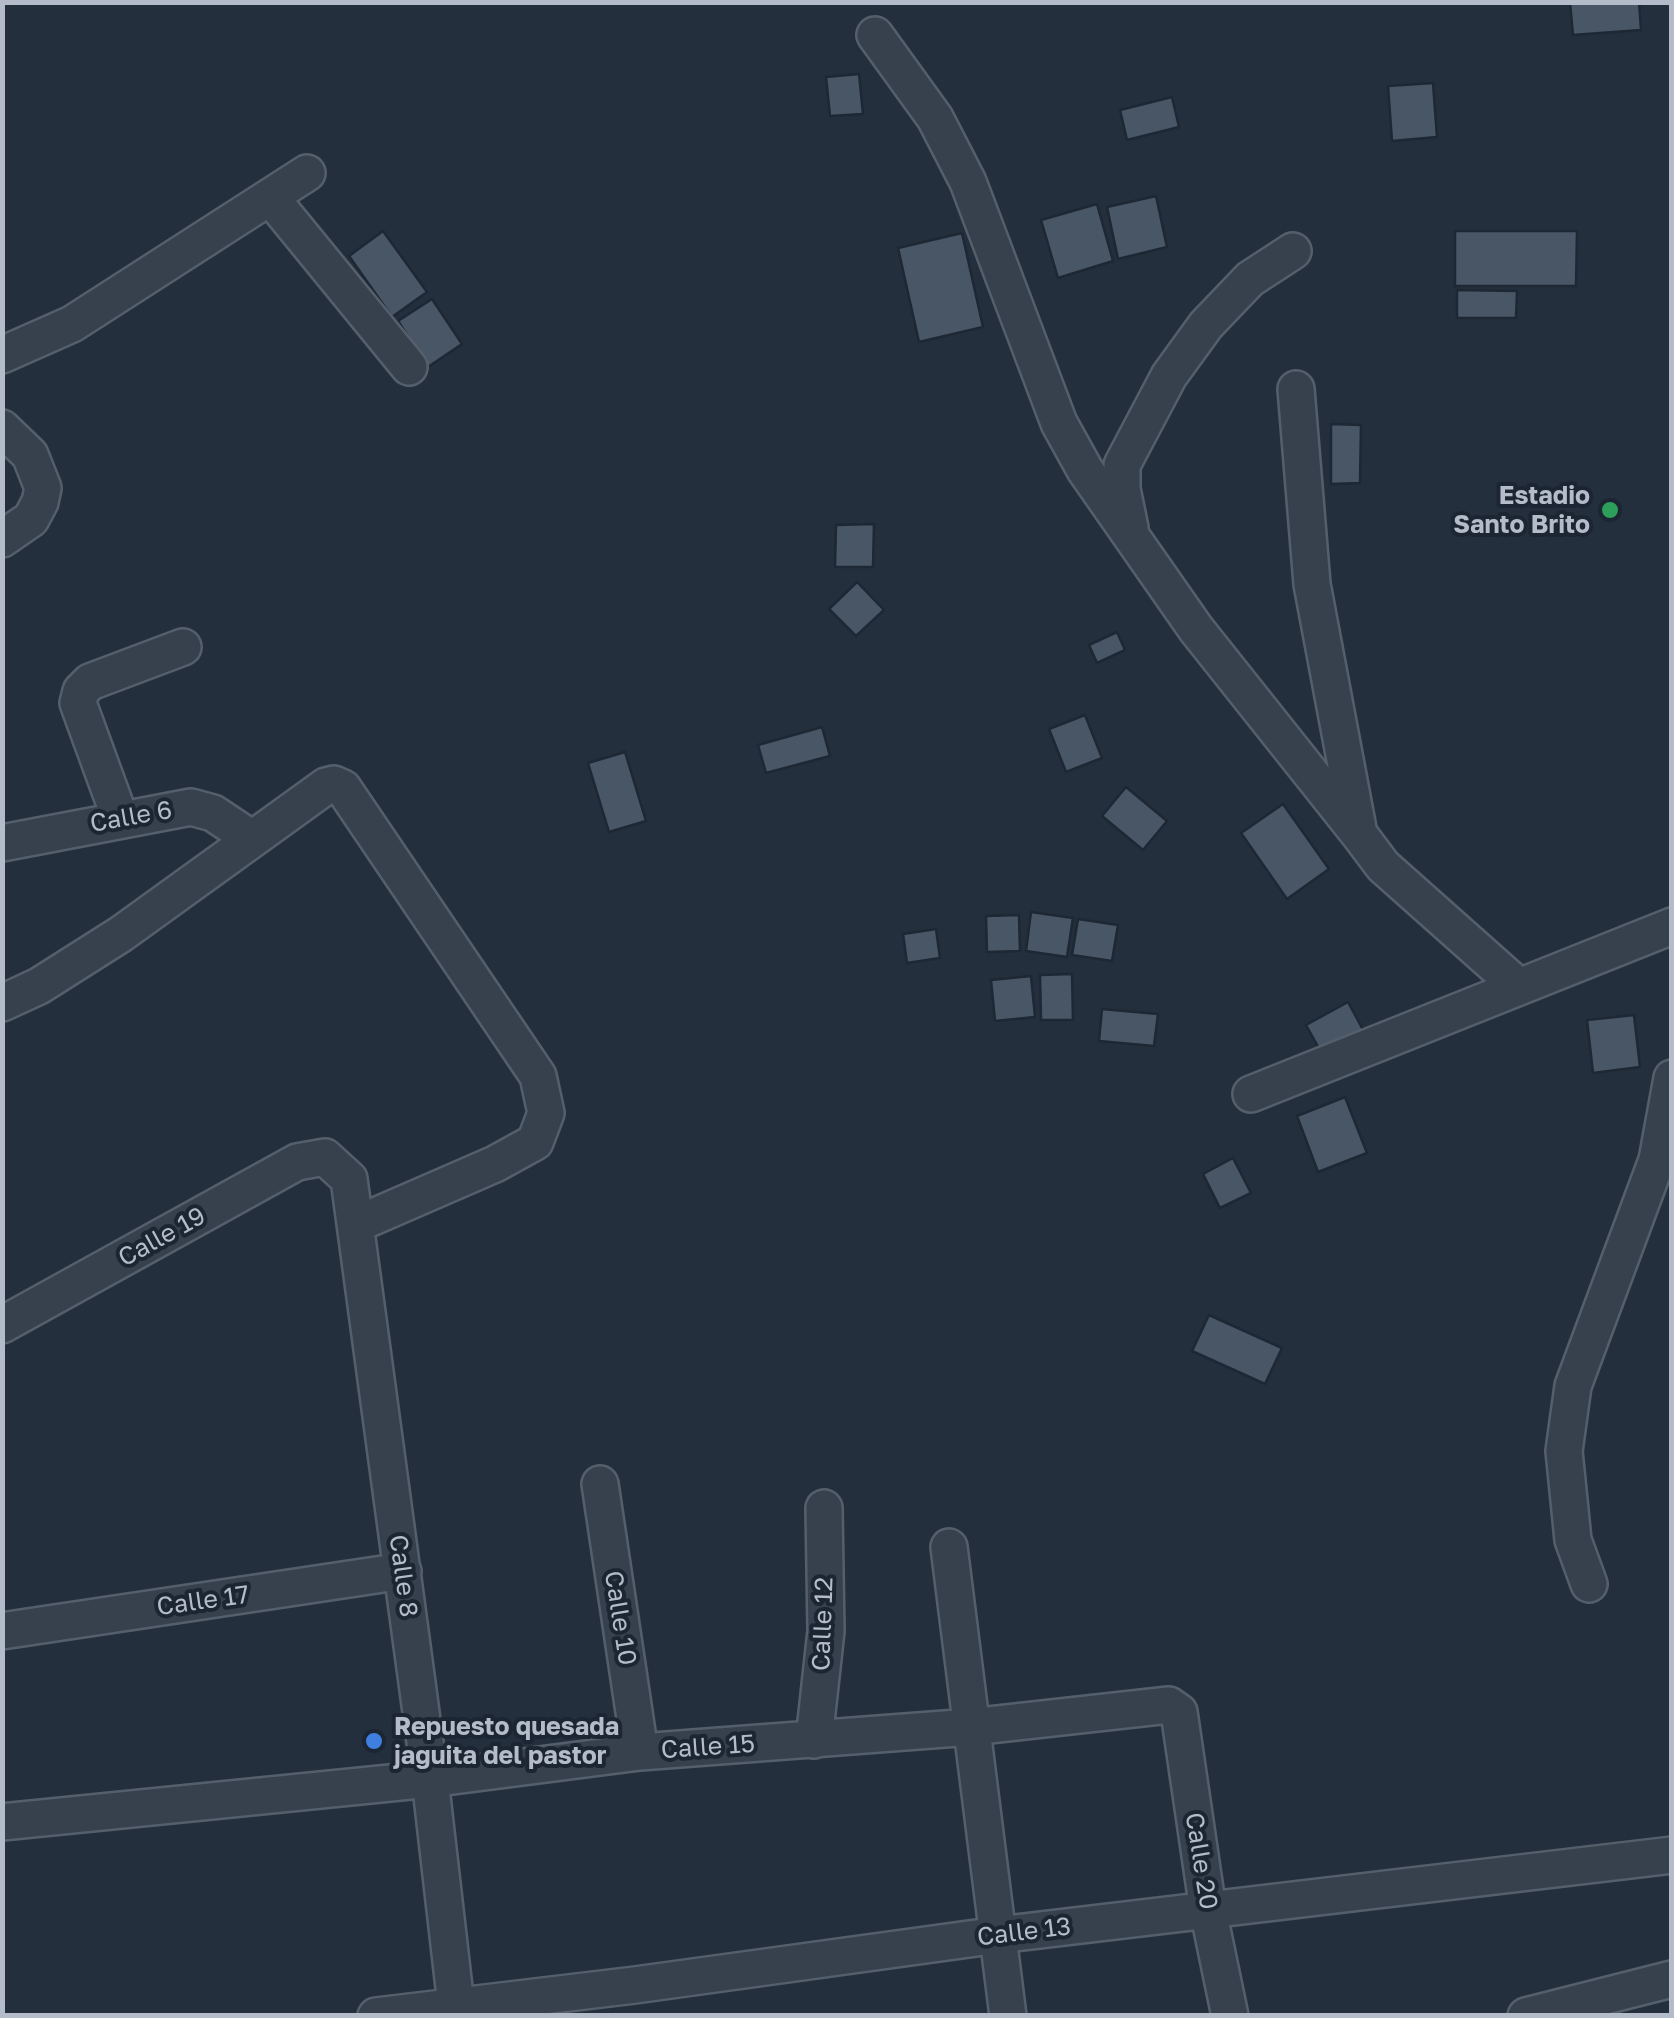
<!DOCTYPE html>
<html>
<head>
<meta charset="utf-8">
<style>
  body { margin:0 }
  #map { position:relative; width:1674px; height:2018px; overflow:hidden; background:#232f3d; font-family:"Golos Text",sans-serif }
  canvas { display:block }
  .frame { position:absolute; inset:0; border:5px solid #b3bcc8; pointer-events:none }
</style>
</head>
<body>
<div id="map">
<canvas width="1674" height="2018"></canvas>
<div class="frame"></div>
</div>
<script>
const ctx = document.querySelector('canvas').getContext('2d');
ctx.lineJoin = 'round';
function fill(path, color) { ctx.fillStyle = color; ctx.fill(path, 'evenodd'); }
const shape = rows => new Path2D(rows.map(r => 'M' + r).join(''));
function strokePath(path, color, width, dash) { ctx.strokeStyle = color; ctx.lineWidth = width; ctx.lineCap = dash ? 'butt' : 'round'; ctx.setLineDash(dash || []); ctx.stroke(path); }
function label(font, color, halo, rows, align = 'center') {
  ctx.font = font + ' "Golos Text",sans-serif'; ctx.lineWidth = 8; ctx.setLineDash([]); ctx.textBaseline = 'middle'; ctx.strokeStyle = halo; ctx.fillStyle = color; for (const [text, x, y, turn = 0] of rows) {
    ctx.save(); ctx.translate(x, y); ctx.rotate((+turn || 0) * Math.PI / 180); ctx.textAlign = isNaN(turn) ? turn : align; if (halo) ctx.strokeText(text, 0, 0); ctx.fillText(text, 0, 0); ctx.restore();
  }
}
const building = shape([
  [1570,2,1639,2,1641,30,1573,35,1570,2],
  [859,74,863,114,830,116,826,77,859,74],
  [1433,83,1437,137,1392,141,1388,86,1433,83],
  [1172,97,1179,127,1127,140,1120,110,1172,97],
  [1156,196,1167,247,1118,259,1107,207,1156,196],
  [1097,204,1113,261,1058,278,1041,220,1097,204],
  [383,231,427,292,392,317,349,256,383,231],
  [1455,231,1577,231,1576,286,1455,286,1455,231],
  [962,233,983,327,919,342,898,248,962,233],
  [1457,290,1517,291,1516,318,1457,318,1457,290],
  [432,299,462,344,428,367,398,321,432,299],
  [1331,424,1361,425,1360,483,1331,484,1331,424],
  [874,524,873,567,835,567,836,525,874,524],
  [857,582,884,610,856,636,829,609,857,582],
  [1117,632,1125,650,1097,663,1089,645,1117,632],
  [1085,715,1102,758,1066,772,1049,729,1085,715],
  [822,727,830,756,766,773,758,745,822,727],
  [625,752,646,821,609,832,588,763,625,752],
  [1126,787,1167,821,1143,850,1102,816,1126,787],
  [1283,804,1329,869,1287,899,1241,833,1283,804],
  [1031,912,1073,918,1067,957,1026,951,1031,912],
  [1019,915,1020,951,987,952,986,916,1019,915],
  [1078,919,1118,925,1112,961,1072,955,1078,919],
  [936,929,940,958,907,963,903,934,936,929],
  [1072,974,1073,1020,1041,1020,1040,975,1072,974],
  [1031,976,1035,1017,995,1021,991,980,1031,976],
  [1348,1002,1368,1039,1326,1061,1306,1025,1348,1002],
  [1102,1009,1158,1014,1154,1046,1099,1041,1102,1009],
  [1634,1015,1640,1067,1593,1073,1587,1020,1634,1015],
  [1345,1097,1367,1153,1318,1172,1297,1116,1345,1097],
  [1233,1158,1251,1193,1220,1208,1203,1174,1233,1158],
  [1209,1315,1282,1348,1265,1384,1192,1351,1209,1315]
]);
fill(building, '#495666');
strokePath(building, '#1e2834', 2.5);
const street = shape([
  [875,35,935,118,968,182,1059,423,1085,470,1196,629,1359,834],
  [271,198,409,367],
  [2,355,72,324,307,173],
  [1296,389,1312,584,1359,834,1383,866,1519,987],
  [2,428,30,455,43,488,40,502,31,519,2,539],
  [1130,528,1122,489,1122,465,1169,376,1206,325,1250,279,1293,251],
  [120,818,78,703,81,691,90,682,183,647],
  [2,843,191,807,213,813,252,839],
  [2,1003,39,986,121,934,326,786,334,784,343,788,538,1076,546,1113,535,1142,495,1164,357,1224],
  [1251,1094,1672,926],
  [2,1325,297,1162,325,1157,349,1179,430,1779,456,2005],
  [600,1484,640,1752],
  [949,1547,1008,2016],
  [1589,1584,1573,1540,1564,1451,1573,1386,1657,1160,1672,1078],
  [2,1631,403,1571],
  [814,1740,826,1631,824,1508],
  [2,1822,430,1779,640,1752,971,1727,1169,1705,1179,1712,1208,1910,1230,2016],
  [376,2016,635,1985,998,1935,1672,1855],
  [1526,2016,1672,1979]
]);
strokePath(street, '#555f6b', 40);
strokePath(street, '#37414d', 35);
for (const [x, y, r, color] of [
  [1610,510,10,"#2e9e5b"],
  [374,1741,10,"#3f7fe0"]
]) { const dot = new Path2D(); dot.arc(x, y, r, 0, 2 * Math.PI); ctx.fillStyle = color; ctx.fill(dot); strokePath(dot, '#1c2632', 4); }
label('bold 25px', '#b3bcc8', '#1c2632', [
  ["Estadio",1590,496],
  ["Santo Brito",1590,525],
  ["Repuesto quesada",394,1727,"left"],
  ["jaguita del pastor",394,1756,"left"]
], 'right');
label('25px', '#b3bcc8', '#1c2632', [
  ["Calle 6",131,817,-10],
  ["Calle 19",162,1237,-29],
  ["Calle 8",403,1576,82],
  ["Calle 17",203,1601,-8],
  ["Calle 10",620,1618,81],
  ["Calle 12",823,1624,-88],
  ["Calle 15",708,1747,-4],
  ["Calle 20",1201,1861,81],
  ["Calle 13",1024,1932,-7]
]);
</script>
</body>
</html>
